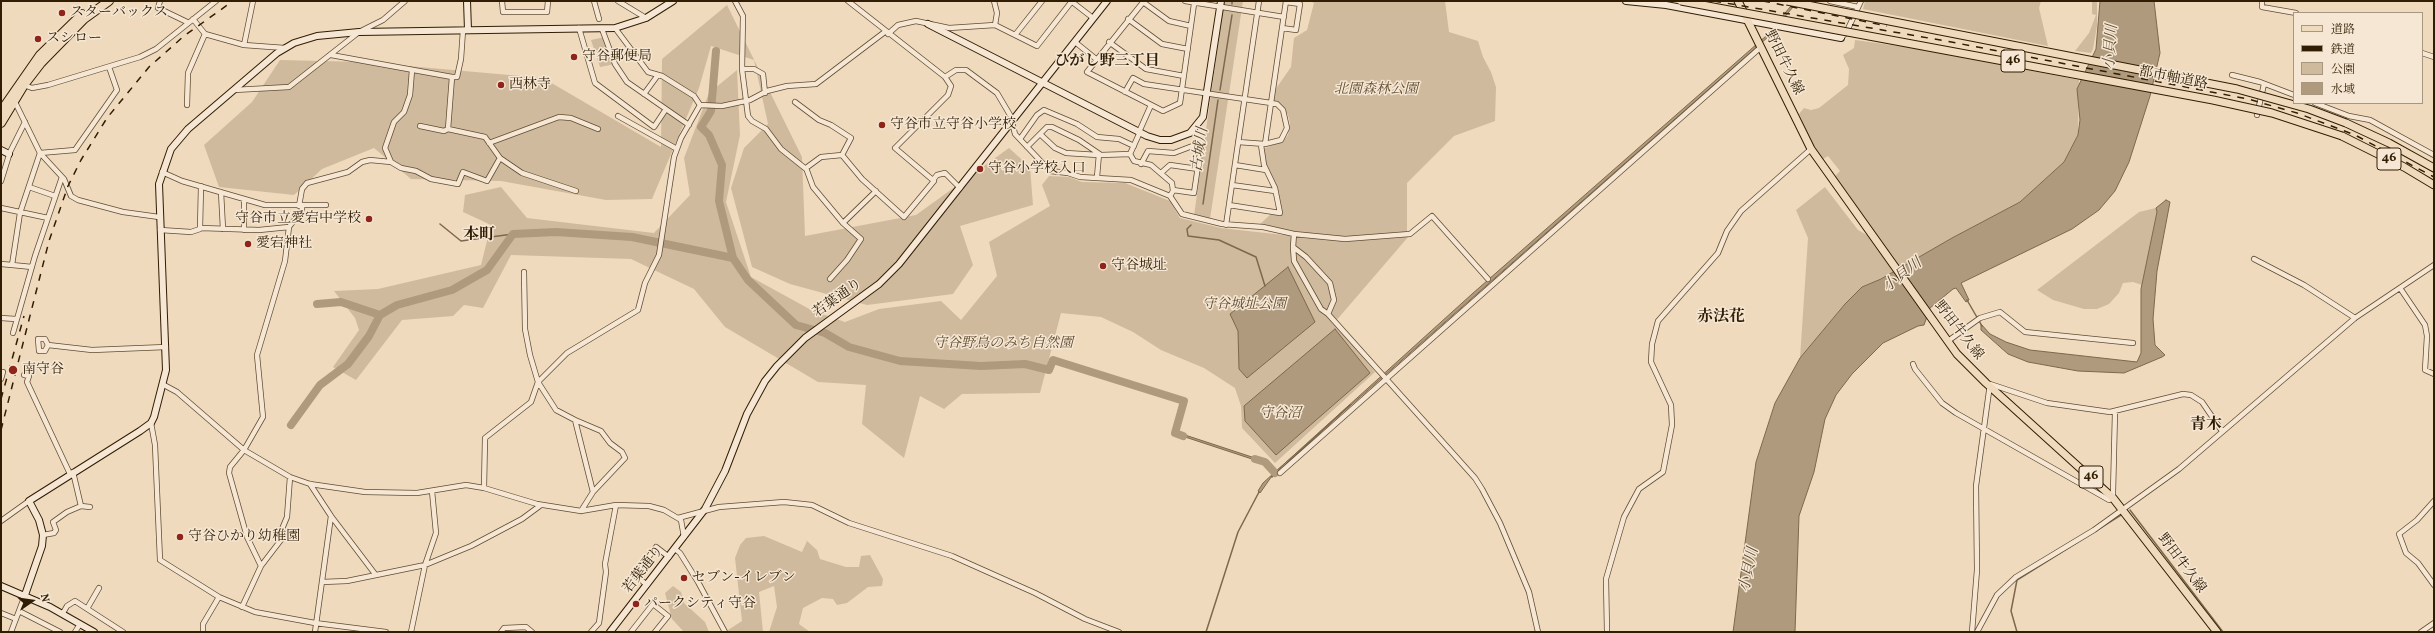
<!DOCTYPE html>
<html>
<head>
<meta charset="utf-8">
<style>
  body { margin:0 }
  #map { position:relative; width:2435px; height:633px; overflow:hidden; background:#f0dabd; font-family:Vollkorn,"Noto Serif JP",serif }
  canvas { display:block }
  .frame { position:absolute; inset:0; border:2px solid #311d03; pointer-events:none }
  .legend { position:absolute; left:2293px; top:12px; width:130px; height:92px; box-sizing:border-box; background:#f5e7d4; border:1px solid #a79680; margin:0; padding:5px 7px; list-style:none; font-size:12px; color:#311d03 }
  .legend li { display:flex; align-items:center; gap:8px; height:20px }
  .legend b { width:20px; border:1px solid #a79680 }
  .north { position:absolute; left:12px; top:581px; width:40px; height:40px; -webkit-text-stroke:3px #f5e7d4; paint-order:stroke; rotate:77deg; font-size:11px; font-weight:700; line-height:16px; text-align:center; color:#311d03 }
  .north::after { content:''; display:block; margin:auto; width:14px; height:18px; background:#311d03; clip-path:polygon(50% 0,100% 100%,50% 72%,0 100%) }
</style>
</head>
<body>
<div id="map">
<canvas width="2435" height="633"></canvas>
<div class="frame"></div>
<ul class="legend">
<li><b style="height:5px;background:#f0dabd"></b>道路</li>
<li><b style="height:5px;background:#311d03"></b>鉄道</li>
<li><b style="height:11px;background:#d0ba9d"></b>公園</li>
<li><b style="height:11px;background:#af9a7e"></b>水域</li>
</ul>
<div class="north">N</div>
</div>
<script>
const ctx = document.querySelector('canvas').getContext('2d');
ctx.lineJoin = 'round';
function fill(path, color) { ctx.fillStyle = color; ctx.fill(path, 'evenodd'); }
const shape = rows => new Path2D(rows.map(r => 'M' + r).join(''));
function strokePath(path, color, width, dash) { ctx.strokeStyle = color; ctx.lineWidth = width; ctx.lineCap = dash ? 'butt' : 'round'; ctx.setLineDash(dash || []); ctx.stroke(path); }
function label(font, color, halo, rows, align = 'center') {
  ctx.font = font + ' Vollkorn,"Noto Serif JP",serif'; ctx.lineWidth = 3; ctx.setLineDash([]); ctx.textBaseline = 'middle'; ctx.strokeStyle = halo; ctx.fillStyle = color; for (const [text, x, y, turn = 0] of rows) {
    ctx.save(); ctx.translate(x, y); ctx.rotate((+turn || 0) * Math.PI / 180); ctx.textAlign = isNaN(turn) ? turn : align; if (halo) ctx.strokeText(text, 0, 0); ctx.fillText(text, 0, 0); ctx.restore();
  }
}
fill(shape([
  [1224,1,1243,1,1210,219,1194,216],
  [1310,1,1445,1,1449,32,1478,41,1483,57,1491,72,1496,87,1495,121,1454,136,1407,183,1407,232,1343,237,1297,232,1259,225,1272,213,1283,215,1277,188,1266,165,1263,149,1283,141,1288,135,1290,123,1288,115,1278,102,1274,101,1275,90,1291,67,1294,38,1307,30,1314,3],
  [1865,1,2041,1,2039,8,2048,46,1863,9],
  [2092,1,2097,1,2097,26,2093,49,2091,53,2075,51,2089,33,2096,15,2092,14],
  [727,5,802,157,805,236,916,215,1009,148,1030,167,1033,205,960,226,973,265,953,294,867,305,790,284,752,267,731,188,744,148,768,124,754,60,711,46,699,88,652,199,606,200,501,181,411,179,374,148,322,169,294,195,219,187,204,145,252,102,280,60,363,62,543,78,661,147,662,59],
  [605,37,615,64,600,67,591,40],
  [1855,40,1913,48,2079,80,2078,135,2064,162,2020,202,1952,238,1881,279,1862,287,1845,304,1800,358,1808,238,1796,210,1825,187,1858,230,1867,235,1872,232,1834,177,1840,171,1828,156,1823,159,1811,142,1799,114,1804,108,1811,110,1819,108,1848,85,1849,69,1843,55,1854,48],
  [737,70,740,135,726,202,751,277,813,311,845,322,879,309,941,301,961,320,997,276,989,242,1050,206,1042,185,1049,176,1069,177,1082,182,1125,183,1170,201,1180,218,1221,228,1311,238,1409,236,1335,322,1375,372,1275,463,1242,428,1241,406,1235,388,1204,368,1161,350,1133,332,1101,317,1061,313,1040,393,962,394,944,409,920,396,904,458,862,424,866,385,818,382,725,327,694,289,631,259,511,255,483,308,464,305,453,316,402,320,356,380,333,367,359,330,355,318,334,291,378,289,481,265,491,225,463,212,465,195,501,187,527,218,654,233,690,195,684,158,709,93],
  [2156,208,2157,212,2142,285,2133,282,2123,283,2119,293,2109,304,2097,309,2084,309,2053,300,2037,290,2139,212],
  [764,536,802,552,807,541,817,550,820,559,846,567,859,567,861,556,870,555,883,579,882,586,868,587,847,603,837,605,833,599,822,598,803,608,799,624,810,632,769,632,777,607,774,586,759,592,763,632,729,632,728,630,742,621,735,558,740,545,746,538],
  [673,586,681,592,684,603,705,622,709,632,684,632,672,619,665,593]
]), '#d0ba9d');
const water = shape([
  [1795,1,1798,1,1768,37,1274,473,1260,493,1258,491,1263,483,1274,473,1264,463,1173,433,1176,432,1264,461,1274,473,1472,294,1766,36,1795,1],
  [2100,1,2154,1,2160,53,2150,96,2129,162,2115,191,2099,210,2072,229,1961,283,1969,300,1966,302,1956,288,1953,289,1930,308,1924,325,1918,326,1883,343,1852,374,1836,395,1825,419,1814,472,1799,516,1795,632,1733,632,1756,462,1775,403,1800,358,1845,304,1862,287,1881,279,1952,238,2020,202,2064,162,2078,135,2080,120,2077,89,2096,49,2100,1],
  [2166,200,2170,202,2157,271,2153,319,2155,345,2165,355,2162,357,2124,373,2078,371,2028,362,2008,354,1981,330,1981,324,1990,334,2006,342,2030,350,2137,362,2141,353,2141,289,2157,212,2156,208,2166,200],
  [1288,267,1315,322,1247,378,1239,369,1238,331,1230,314,1288,267],
  [1335,329,1370,373,1276,455,1245,421,1244,406,1335,329]
]);
fill(water, '#af9a7e');
strokePath(water, '#7d684d', 1);
strokePath(shape([
  [1232,4,1232,1],
  [1220,90,1232,15],
  [1203,204,1218,100],
  [440,224,461,241,513,234],
  [1191,225,1187,229,1188,236,1219,240,1256,257,1265,286],
  [1967,300,1982,326],
  [1272,477,1350,405],
  [2130,510,2223,632],
  [1206,632,1238,532,1259,492],
  [2017,632,2011,611,2017,580,2121,515]
]), '#7d684d', 1.5);
strokePath(shape([
  [716,51,711,111,701,127,709,135,722,165,719,201,733,258],
  [317,304,341,302,380,315],
  [291,425,320,385,348,364,369,336,380,315,397,305,452,290,487,270,513,234,556,232,632,237,733,258,748,280,796,325,825,333,849,347,900,361,981,366,1025,364,1049,370,1053,360,1184,401,1175,433,1183,436],
  [1255,459,1265,462,1275,473]
]), '#af9a7e', 8);
const street = shape([
  [160,1,158,8,187,22],
  [502,1,503,12,547,12,548,1],
  [594,1,599,19],
  [618,1,646,18],
  [735,1,743,16,742,69,748,116,752,121,766,129,781,149,806,169],
  [848,1,945,77,956,70,966,70,997,93,1013,120],
  [994,1,997,13,995,25],
  [1071,1,1093,18],
  [1144,1,1087,72,1163,111,1180,103,1194,4],
  [1185,1,1284,17],
  [1830,1,1858,7],
  [2262,1,2262,7,2296,13],
  [1143,2,1169,21,1191,26],
  [1128,19,1162,44,1188,49],
  [579,28,595,83,654,127,666,109],
  [615,28,648,72,662,76,694,96,700,105],
  [1282,28,1296,30,1300,4,1286,2],
  [602,29,615,64,627,82,689,125],
  [463,30,461,59,457,77,452,77,448,129,485,137,500,158,522,173,576,191],
  [205,34,244,45,285,48],
  [888,34,898,25,916,21,949,28,995,25,1037,46,1072,1],
  [1015,35,1042,1],
  [1841,38,1846,33,1861,1],
  [1075,42,1096,59],
  [1109,42,1146,69,1184,76],
  [244,45,253,1],
  [2422,53,2434,57],
  [331,55,452,77],
  [742,69,754,69,763,74,765,93],
  [412,70,410,95,404,112,394,122,385,148,391,162,401,168,416,171,431,179,458,184,463,172,487,181,500,158],
  [2232,75,2260,82,2294,95],
  [24,85,32,88,48,85,140,57,156,49,216,1],
  [234,90,289,87,359,32,383,20,405,1],
  [1125,92,1133,78,1144,84,1271,103],
  [644,94,658,75],
  [14,100,40,153,64,179,71,196,78,200,123,212,159,217],
  [795,102,819,120,831,125,851,138,842,155],
  [2315,103,2349,116,2370,120,2434,155],
  [187,105,188,73,205,34,193,19],
  [2257,115,2264,84],
  [618,116,677,149],
  [1012,122,1015,134,1050,171,1068,173,1080,177,1131,180,1170,196,1182,214,1222,224,1263,227,1294,234,1345,239,1410,234,1432,216,1488,279],
  [420,126,444,131,448,129],
  [1139,132,1151,105],
  [1040,134,1055,148,1066,153,1098,155],
  [1020,139,1037,115,1044,110,1077,124,1097,137,1119,139,1134,146],
  [1238,142,1265,144,1286,1],
  [489,143,559,117,571,118,598,129],
  [1265,144,1281,140,1287,128,1283,110,1277,104,1271,103],
  [1027,147,1047,127,1052,127,1079,140,1101,155,1130,154,1134,161,1151,165,1172,183,1173,191,1170,196],
  [1130,154,1140,132],
  [1141,164,1148,151,1174,153,1195,145,1201,146,1194,193,1173,190],
  [1235,165,1266,170],
  [162,172,182,181,265,205,326,205],
  [1161,173,1170,165,1198,169],
  [1097,177,1099,154],
  [933,180,937,175,945,173,960,188],
  [1,181,10,152,25,122],
  [1232,185,1275,191],
  [29,187,55,196],
  [221,192,223,229],
  [1229,205,1280,213,1275,188,1264,165,1261,145],
  [299,206,302,189,307,183,348,172,362,162,370,160,391,162],
  [1,208,48,218],
  [843,223,876,191],
  [1226,225,1259,1],
  [201,228,259,230,289,227],
  [160,230,191,232,200,229,201,186],
  [244,230,244,199],
  [1294,234,1293,247,1306,257,1330,283,1334,300,1328,314,1475,478,1482,489,1500,523,1529,592,1538,632],
  [1293,247,1294,261,1321,309,1328,314],
  [2254,259,2304,285,2355,318],
  [1,264,12,265],
  [32,267,12,265,20,213,40,153,75,150,117,90,109,67],
  [524,272,525,329,530,355,538,382,556,410,575,420,593,492,581,511],
  [830,279,847,260,861,239,843,223,813,187,806,168,821,157,842,155,862,179,904,217,934,181,895,148,948,95,951,86,945,77],
  [2400,288,2425,325,2427,336,2425,370,2434,374],
  [1,318,16,319],
  [13,333,35,256,62,177],
  [1948,341,1980,318,2000,312,2025,332,2133,343],
  [48,345,45,351,39,351,38,339,45,339,48,345,92,350,166,347],
  [1913,364,1915,369,1942,403,1956,413,2109,500,2113,498,2113,493,2115,412],
  [1,372,3,372,1,379],
  [24,375,29,376,27,382,70,474],
  [164,385,177,392,244,450,290,477,310,484,365,492,417,493,466,485,484,488,537,504,581,511,616,505,649,506,664,510,681,520,684,537],
  [575,420,601,431,610,443,622,452,625,458,593,492],
  [151,423,155,445,160,560,219,597,255,612,315,623,386,632],
  [73,472,81,506,90,507],
  [1280,473,1761,47],
  [310,484,331,516,315,632],
  [484,488,485,438,531,402,538,382,567,353,638,310,645,283,659,255,674,157,681,138,700,105,722,106,750,100,767,91,787,86,816,84,886,31],
  [2434,501,2417,520,2399,534,2406,553,2418,563,2434,585],
  [331,516,375,574],
  [678,518,719,507,784,502,812,505,849,523,952,556,1035,593,1085,619,1119,632],
  [1,521,29,501],
  [43,535,54,533,56,530,53,522,67,512,81,506],
  [675,549,680,553,698,582,725,632],
  [261,566,247,537,229,473,230,467,244,450,263,417,257,355,285,261,289,227,302,210,302,205],
  [322,582,347,581,425,565,471,546,522,519,541,505],
  [647,585,635,575,656,547,669,557],
  [88,607,99,588],
  [242,607,261,566,284,536,282,529,287,517,290,477],
  [19,611,60,632],
  [1,613,16,619],
  [63,613,67,606,75,601,123,632],
  [11,632,25,595],
  [75,632,80,624],
  [203,632,203,624,219,597],
  [411,632,425,565,436,533,432,491],
  [501,632,504,628,526,627,532,632],
  [591,632,599,623,606,572,605,564,616,505],
  [631,632,653,604,668,616,655,632],
  [1607,632,1606,579,1624,517,1639,489,1663,472,1672,425,1671,405,1651,362,1652,344,1658,321,1718,253,1727,231,1741,211,1811,149],
  [1972,632,1977,570,1976,486,1990,384,2047,403,2110,412,2183,394,2191,395,2202,402,2222,431],
  [1977,632,1997,595,2016,577,2094,530,2179,469,2355,318,2434,265],
  [2421,632,2434,623]
]);
const secondary = shape([
  [467,1,468,30],
  [1626,1,1666,5,1841,38],
  [928,24,1147,136,1160,140,1171,140,1190,133,1203,117,1221,1],
  [1,150,9,154],
  [1,586,50,607,94,632],
  [25,595,42,546,43,535,39,520,29,501,140,431,151,423,154,417,166,370,159,184,171,149,188,129,277,53,294,43,317,36,359,32,615,28,646,18,673,1],
  [610,632,705,509,725,471,747,414,765,381,777,366,805,338,879,284,899,264,1107,1]
]);
const primary = shape([
  [1738,1,1811,149,1957,354,1986,383,2113,498,2217,632],
  [2346,123,2389,143,2434,168],
  [2342,136,2404,167,2434,185]
]);
const highway = shape([
  [1,111,40,55,82,14],
  [1,123,24,85,41,63,84,19,109,1]
]);
strokePath(street, '#614c32', 6);
strokePath(secondary, '#311d03', 8);
strokePath(primary, '#311d03', 9);
strokePath(highway, '#311d03', 10);
strokePath(street, '#f5e7d4', 4.5);
strokePath(secondary, '#f5e7d4', 6);
strokePath(primary, '#f0dabd', 7);
strokePath(highway, '#f0dabd', 8);
strokePath(shape([
  [1714,1,1946,41,2248,99,2297,113,2355,135,2434,177],
  [1763,1,1887,26],
  [1,399,24,316],
  [1,430,49,241,68,186,81,160,107,118,149,67,184,36,233,1]
]), '#311d03', 1.5, [7, 7]);
const primaryBridge = shape([
  [1681,1,2213,100,2272,113,2342,136],
  [1787,1,2237,89,2309,109,2346,123]
]);
strokePath(primaryBridge, '#311d03', 9, []);
strokePath(primaryBridge, '#f0dabd', 7);
for (const [x, y, r, color] of [
  [62,13,4,"#8f2418"],
  [38,39,4,"#8f2418"],
  [574,57,4,"#8f2418"],
  [501,85,4,"#8f2418"],
  [882,125,4,"#8f2418"],
  [980,169,4,"#8f2418"],
  [369,219,4,"#8f2418"],
  [248,244,4,"#8f2418"],
  [1103,266,4,"#8f2418"],
  [13,370,5,"#8f2418"],
  [180,537,4,"#8f2418"],
  [684,578,4,"#8f2418"],
  [636,604,4,"#8f2418"]
]) { const dot = new Path2D(); dot.arc(x, y, r, 0, 2 * Math.PI); ctx.fillStyle = color; ctx.fill(dot); strokePath(dot, '#f5e7d4', 1.5); }
for (const [x, y, w] of [
  [2013,61,24],
  [2389,159,24],
  [2091,477,24]
]) { const box = new Path2D(); box.roundRect(x - w / 2, y - 11, w, 22, 3); ctx.fillStyle = '#f5e7d4'; ctx.fill(box); strokePath(box, '#311d03', 1); }
label('bold 13px', '#311d03', null, [
  ["46",2013,61],
  ["46",2389,159],
  ["46",2091,477]
]);
label('14px', '#311d03', '#f5e7d4', [
  ["スターバックス",70,13],
  ["スシロー",46,39],
  ["守谷郵便局",582,57],
  ["西林寺",509,85],
  ["守谷市立守谷小学校",890,125],
  ["守谷小学校入口",988,169],
  ["守谷市立愛宕中学校",361,219,"right"],
  ["愛宕神社",256,244],
  ["守谷城址",1111,266],
  ["南守谷",22,370],
  ["守谷ひかり幼稚園",188,537],
  ["セブン-イレブン",692,578],
  ["パークシティ守谷",644,604]
], 'left');
label('14px', '#311d03', '#f5e7d4', [
  ["野田牛久線",1783,63,64],
  ["都市軸道路",2173,79,11],
  ["若葉通り",838,299,-35],
  ["野田牛久線",1958,331,52],
  ["野田牛久線",2181,564,53],
  ["若葉通り",644,570,-52]
]);
label('italic 14px', '#614c31', '#f5e7d4', [
  ["北園森林公園",1376,90],
  ["守谷城址公園",1244,305],
  ["守谷野鳥のみち自然園",1003,344],
  ["守谷沼",1280,414]
]);
label('italic 15px', '#5d492e', '#f5e7d4', [
  ["小貝川",2112,47,-86],
  ["古城川",1201,150,-82],
  ["小貝川",1903,276,-38],
  ["小貝川",1750,570,-78]
]);
label('bold 15px', '#311d03', '#f5e7d4', [
  ["ひがし野三丁目",1107,62]
]);
label('bold 16px', '#311d03', '#f5e7d4', [
  ["本町",479,236],
  ["赤法花",1721,318],
  ["青木",2206,426]
]);
</script>
</body>
</html>
